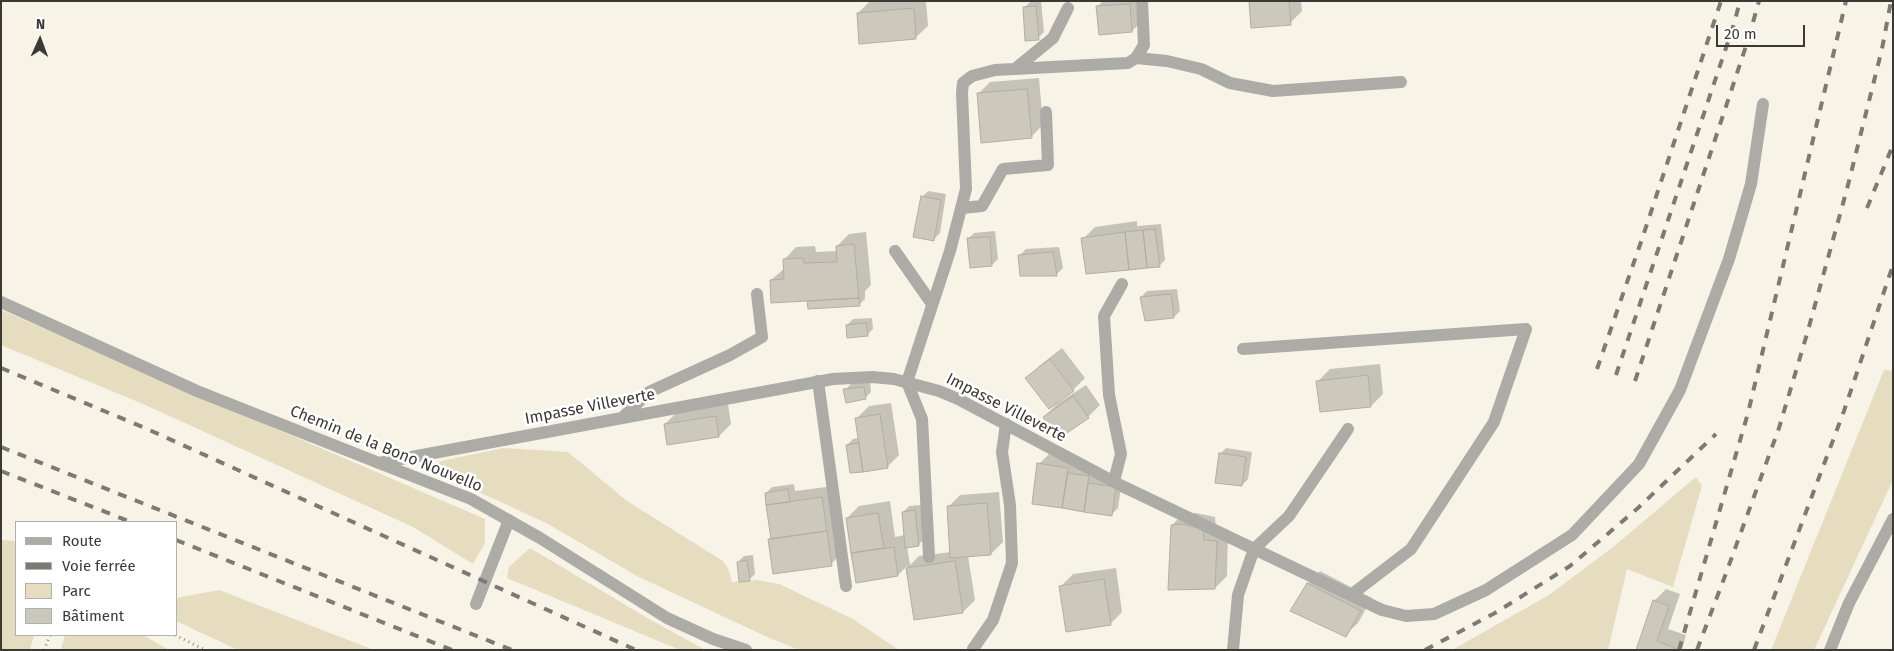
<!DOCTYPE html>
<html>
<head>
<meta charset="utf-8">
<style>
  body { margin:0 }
  #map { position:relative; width:1894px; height:651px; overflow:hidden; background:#f7f3e6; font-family:"Fira Sans",sans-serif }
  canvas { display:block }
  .frame { position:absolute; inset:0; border:2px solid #3a3934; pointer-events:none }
  .legend { position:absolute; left:15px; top:521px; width:162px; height:115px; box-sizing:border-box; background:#fff; border:1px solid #b0b0ae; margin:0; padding:6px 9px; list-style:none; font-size:15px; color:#3a3934 }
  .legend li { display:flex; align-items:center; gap:10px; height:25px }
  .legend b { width:25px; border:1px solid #b0b0ae }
  .north { position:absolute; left:15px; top:15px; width:50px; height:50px; -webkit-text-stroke:4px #fff; paint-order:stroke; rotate:2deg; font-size:14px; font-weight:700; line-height:20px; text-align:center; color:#3a3934 }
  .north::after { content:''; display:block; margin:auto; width:18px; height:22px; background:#3a3934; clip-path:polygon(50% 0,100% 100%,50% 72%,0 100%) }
  .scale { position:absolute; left:1716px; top:25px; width:89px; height:22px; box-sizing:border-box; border:2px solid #3a3934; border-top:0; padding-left:6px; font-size:15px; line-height:18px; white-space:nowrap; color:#3a3934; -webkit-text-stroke:4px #fff; paint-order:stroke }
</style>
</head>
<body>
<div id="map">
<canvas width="1894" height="651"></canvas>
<div class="frame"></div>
<ul class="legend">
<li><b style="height:6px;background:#acaba5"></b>Route</li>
<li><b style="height:6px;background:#7c7a72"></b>Voie ferrée</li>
<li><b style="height:14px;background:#e6dcbf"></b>Parc</li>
<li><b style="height:14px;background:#cdc8bc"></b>Bâtiment</li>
</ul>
<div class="north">N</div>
<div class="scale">20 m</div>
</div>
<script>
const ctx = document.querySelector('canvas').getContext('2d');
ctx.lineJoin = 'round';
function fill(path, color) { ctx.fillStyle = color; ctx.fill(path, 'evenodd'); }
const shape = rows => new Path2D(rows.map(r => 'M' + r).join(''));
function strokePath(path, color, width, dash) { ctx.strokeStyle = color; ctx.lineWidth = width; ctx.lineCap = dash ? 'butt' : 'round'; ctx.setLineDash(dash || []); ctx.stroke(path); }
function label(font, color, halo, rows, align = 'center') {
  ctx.font = font + ' "Fira Sans",sans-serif'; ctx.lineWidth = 5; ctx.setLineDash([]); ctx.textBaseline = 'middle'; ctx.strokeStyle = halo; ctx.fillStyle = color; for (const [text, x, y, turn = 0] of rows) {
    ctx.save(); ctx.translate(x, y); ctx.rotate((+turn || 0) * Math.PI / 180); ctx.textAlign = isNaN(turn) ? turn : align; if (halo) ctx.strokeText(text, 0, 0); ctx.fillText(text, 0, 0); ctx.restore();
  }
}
fill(shape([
  [1,310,485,519,485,543,473,564,413,527,143,404,1,345],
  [1884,370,1893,371,1893,480,1814,650,1771,650],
  [504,448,568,452,627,501,723,561,728,568,732,582,757,580,779,584,853,619,899,650,799,650,765,636,637,576,548,524,490,497,434,474,433,468,441,461],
  [1696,477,1702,486,1673,587,1627,569,1608,650,1452,650,1549,595,1613,547],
  [1,540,16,541,16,635,34,635,30,650,1,650],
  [530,548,644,616,705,650,680,650,507,578,509,567],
  [219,590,374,650,238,650,176,621,176,598],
  [65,635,143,635,169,650,61,650]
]), '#e6dcbf');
fill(shape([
  [870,1,926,1,928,26,915,38,858,13],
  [1041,1,1044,32,1038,38,1024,8,1030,2],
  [1103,1,1136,1,1138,25,1132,31,1097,7],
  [1251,1,1301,1,1302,11,1290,23],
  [1039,78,1043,125,1031,137,978,94,990,82],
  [928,191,946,194,940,233,934,239,922,197],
  [1137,221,1137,226,1161,224,1165,260,1159,266,1083,239,1095,227],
  [995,231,998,259,992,265,968,239,974,233],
  [866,232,871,285,865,291,865,299,859,305,809,302,811,300,771,280,785,268,784,260,796,247,815,246,816,252,837,251,837,246,849,234],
  [1059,247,1063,268,1057,274,1020,255,1026,249],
  [1177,289,1180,311,1174,317,1146,320,1141,297,1147,291],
  [872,318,873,329,867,335,847,325,853,319],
  [1062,348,1085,378,1073,390,1050,408,1027,378,1039,366],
  [1380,364,1383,394,1371,406,1318,381,1330,369],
  [870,381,871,392,865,398,845,390,851,384],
  [1086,385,1100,405,1088,417,1044,417,1057,404],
  [891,403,899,455,887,467,847,445,853,439,860,438,857,418,869,406],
  [728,404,731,424,719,436,665,424,677,412],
  [1226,448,1252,452,1248,479,1242,485,1220,454],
  [1051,452,1079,456,1078,468,1122,481,1118,508,1112,514,1033,503,1039,464],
  [794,484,795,491,834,486,843,552,831,564,769,540,772,536,766,493,772,487],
  [999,492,1003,542,991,554,968,556,975,600,963,612,915,619,907,566,898,575,857,581,847,518,859,506,890,501,895,537,905,535,903,512,909,506,921,505,924,539,918,545,907,546,910,565,919,556,951,552,948,507,960,495],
  [1184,513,1196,513,1215,517,1216,528,1228,529,1227,576,1215,588,1172,525],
  [753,555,755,574,749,580,738,562,744,556],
  [1116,568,1122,612,1110,624,1061,586,1073,574],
  [1320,571,1372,598,1358,623,1345,635,1308,583],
  [1666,589,1680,594,1668,629,1686,635,1682,650,1638,650,1654,601]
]), '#0003');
const building = shape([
  [1249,1,1289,1,1291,25,1251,28,1249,1],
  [1130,4,1132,32,1099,35,1096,6,1130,4],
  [1036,6,1039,40,1025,41,1023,7,1036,6],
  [914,8,916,39,859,44,857,13,914,8],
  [1027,89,1032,138,981,143,977,93,1027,89],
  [921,196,941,200,934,241,913,237,921,196],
  [1155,229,1160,267,1147,268,1143,230,1155,229],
  [1143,230,1147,268,1129,270,1125,232,1143,230],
  [1125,232,1129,270,1086,274,1081,238,1125,232],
  [990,237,992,266,970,268,967,238,990,237],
  [854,244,859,298,771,303,770,280,784,279,783,259,803,258,804,263,837,262,836,246,854,244],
  [1053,252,1057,276,1020,276,1018,255,1053,252],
  [1171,294,1174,318,1145,321,1140,297,1171,294],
  [859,298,860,306,808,309,807,301,859,298],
  [866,323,868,336,847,338,846,325,866,323],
  [1050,359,1074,391,1049,409,1025,378,1050,359],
  [1368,375,1371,407,1320,412,1316,381,1368,375],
  [864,387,866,399,846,403,843,389,864,387],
  [1073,396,1089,418,1058,439,1043,417,1073,396],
  [880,414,888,468,863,472,855,418,880,414],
  [716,416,719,437,667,445,664,424,716,416],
  [859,443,863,472,850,473,846,445,859,443],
  [1219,453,1246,457,1242,486,1215,483,1219,453],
  [1037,463,1068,468,1062,508,1032,504,1037,463],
  [1068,473,1089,476,1084,512,1062,508,1068,473],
  [1088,483,1116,487,1112,516,1084,512,1088,483],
  [788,489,790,502,766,505,765,493,788,489],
  [822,497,827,531,771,539,766,505,822,497],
  [987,503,991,555,950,558,947,506,987,503],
  [915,510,919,546,905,548,902,512,915,510],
  [878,513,884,548,851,553,846,518,878,513],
  [1183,524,1203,529,1204,540,1217,541,1215,589,1168,590,1171,525,1183,524],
  [827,531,832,566,773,574,768,539,827,531],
  [894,547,898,576,856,583,851,553,894,547],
  [747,560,750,581,739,582,737,562,747,560],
  [955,561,963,613,914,620,906,568,955,561],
  [1104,579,1111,625,1066,632,1059,586,1104,579],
  [1307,583,1361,611,1346,637,1290,611,1307,583],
  [1653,600,1669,606,1657,641,1675,648,1674,650,1636,650,1653,600]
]);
fill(building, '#cdc8bc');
strokePath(building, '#b1ada1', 1);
strokePath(shape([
  [175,635,205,650],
  [44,650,50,635]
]), '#929087', 3, [1, 4]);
strokePath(shape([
  [1136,58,1167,61,1201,69,1230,83,1273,91,1401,82],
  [1015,69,1053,38,1068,8],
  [962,208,982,206,1003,169,1048,165,1046,112],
  [895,251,932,304],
  [1243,349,1526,329,1494,422,1411,549,1351,595],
  [818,381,846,586],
  [622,418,649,392,730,355,762,337,757,294],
  [379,463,471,499,540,538,667,618,713,639,746,650],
  [1114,481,1121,454,1109,395,1104,316,1122,284],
  [929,557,922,419,907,382,950,251,966,189,962,93,963,83,972,76,995,70,1128,63,1136,58,1144,45,1142,1],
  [476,604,509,520],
  [1382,610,1406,616,1434,614,1486,590,1572,535,1639,464,1680,390,1729,259,1751,184,1763,104],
  [973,649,993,620,1012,563,1010,505,1002,452,1006,424],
  [1233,650,1238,595,1254,549,1289,516,1348,429]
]), '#acaba5', 12);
strokePath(shape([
  [1,302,197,391,379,463,833,379,872,377,894,379,939,391,958,399,1122,486,1382,610],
  [1830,650,1849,603,1893,519]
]), '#acaba5', 12);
strokePath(shape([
  [1867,208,1893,145],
  [1,368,145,428,636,650],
  [1597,369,1641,242,1721,1],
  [1616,375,1734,24,1740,1],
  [1635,381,1748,40,1759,1],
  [1,447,512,650],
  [1,471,131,522],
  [176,540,452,650],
  [1425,650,1495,613,1570,566,1638,508,1716,434],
  [1679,650,1748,413,1846,1],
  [1697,650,1725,576,1779,428,1807,334,1847,189,1882,49,1891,1],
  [1754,650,1844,411,1893,265]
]), '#7c7a72', 4, [9, 9]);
label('16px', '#3a3934', '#fff', [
  ["Impasse Villeverte",590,407,-11],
  ["Impasse Villeverte",1006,408,27],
  ["Chemin de la Bono Nouvello",386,449,22]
]);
</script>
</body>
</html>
